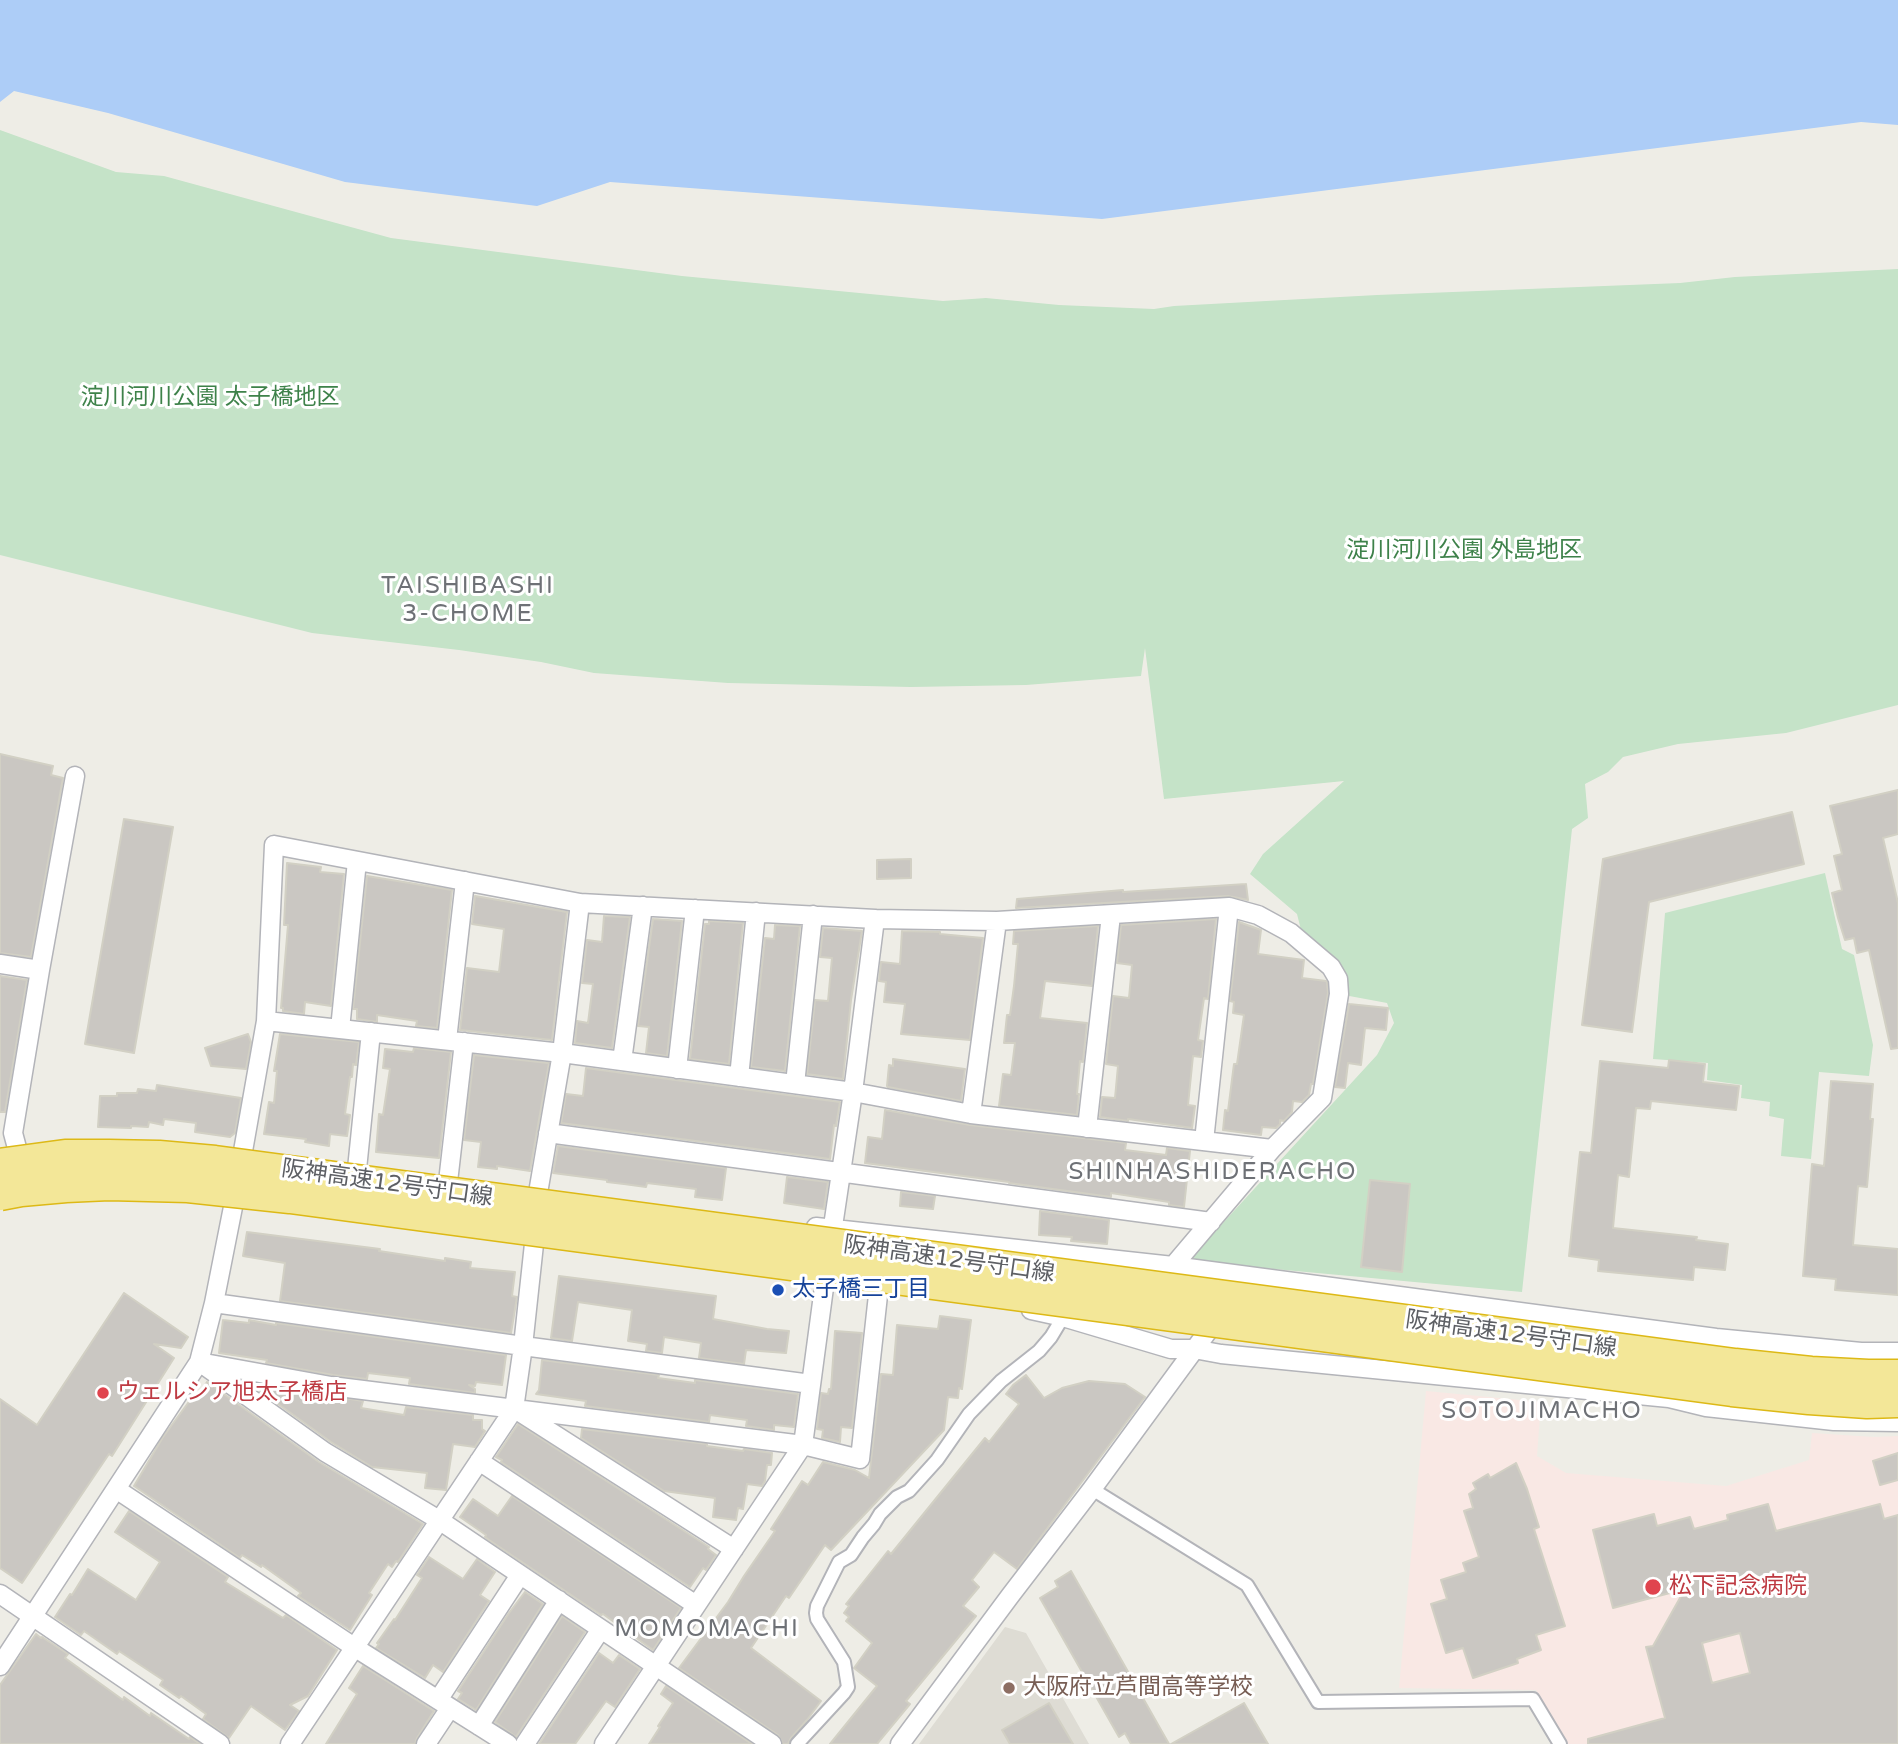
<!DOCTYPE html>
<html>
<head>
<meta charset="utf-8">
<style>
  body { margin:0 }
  canvas { display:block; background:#eeede6 }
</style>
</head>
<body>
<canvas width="1898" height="1744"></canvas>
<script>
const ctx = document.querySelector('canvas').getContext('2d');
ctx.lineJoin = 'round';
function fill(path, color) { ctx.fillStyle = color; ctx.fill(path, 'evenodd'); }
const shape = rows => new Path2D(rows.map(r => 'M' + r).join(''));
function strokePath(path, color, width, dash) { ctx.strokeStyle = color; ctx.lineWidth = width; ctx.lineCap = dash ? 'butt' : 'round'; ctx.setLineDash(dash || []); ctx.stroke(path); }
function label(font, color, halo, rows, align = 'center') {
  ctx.font = font + ' "Varela Round","Noto Sans JP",sans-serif'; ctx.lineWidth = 6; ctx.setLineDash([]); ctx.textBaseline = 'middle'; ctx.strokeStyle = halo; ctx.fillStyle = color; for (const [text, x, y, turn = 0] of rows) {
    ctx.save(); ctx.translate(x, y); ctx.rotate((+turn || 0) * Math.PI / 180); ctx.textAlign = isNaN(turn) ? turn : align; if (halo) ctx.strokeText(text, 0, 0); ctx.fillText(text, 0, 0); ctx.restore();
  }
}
fill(shape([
  [1005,1627,1026,1633,1089,1744,919,1744]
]), '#dedcd4');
fill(shape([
  [1426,1391,1541,1402,1537,1456,1566,1473,1726,1486,1809,1460,1812,1433,1874,1437,1898,1436,1898,1744,1568,1744,1536,1690,1399,1688]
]), '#f9e8e4');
fill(shape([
  [0,130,116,172,164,176,391,238,682,276,943,301,986,298,1059,305,1154,309,1174,306,1377,295,1680,283,1735,277,1898,269,1898,705,1786,733,1678,744,1623,757,1608,772,1585,784,1588,818,1572,829,1522,1292,1188,1261,1377,1055,1394,1023,1387,1003,1344,995,1302,934,1297,914,1250,874,1263,854,1344,781,1164,799,1145,648,1141,676,1026,685,911,687,728,683,594,673,541,662,459,650,312,633,0,555],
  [1825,873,1842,949,1854,955,1873,1045,1869,1076,1819,1072,1811,1159,1781,1156,1784,1119,1769,1116,1770,1102,1741,1098,1742,1085,1707,1080,1708,1063,1653,1059,1665,913]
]), '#c5e3c8');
fill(shape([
  [0,0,1898,0,1898,125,1861,122,1102,219,610,182,537,206,345,182,108,113,14,91,0,102]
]), '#adcdf7');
const building = shape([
  [0,754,53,766,51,775,63,778,31,957,0,953,0,754],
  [1898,790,1898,834,1883,838,1898,903,1898,1048,1891,1049,1869,950,1857,953,1854,938,1845,940,1838,918,1832,893,1842,890,1834,856,1842,854,1830,806,1898,790],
  [1792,812,1804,864,1649,902,1632,1032,1582,1025,1603,859,1792,812],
  [124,819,173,827,134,1053,85,1044,124,819],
  [911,859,911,878,877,879,877,860,911,859],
  [287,863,321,867,320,872,344,874,331,1006,305,1002,304,1014,283,1011,283,1008,281,1008,288,925,284,925,287,863],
  [367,876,452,890,437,1028,416,1026,417,1021,377,1015,377,1022,357,1019,357,1009,353,1009,367,876],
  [1246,884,1248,900,1228,896,1016,908,1017,899,1123,890,1123,892,1246,884],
  [475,896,567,912,552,1040,460,1030,467,968,499,972,504,929,472,924,475,896],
  [604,916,630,917,612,1048,575,1043,577,1021,588,1023,593,984,582,983,587,940,602,942,604,916],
  [653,919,682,921,667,1056,646,1053,649,1027,638,1026,653,919],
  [1216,919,1208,999,1204,998,1198,1040,1203,1041,1201,1057,1193,1056,1188,1105,1195,1106,1192,1128,1128,1119,1128,1121,1100,1117,1102,1097,1115,1098,1118,1066,1106,1064,1113,996,1129,998,1132,965,1117,963,1121,925,1216,919],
  [709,921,743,923,729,1064,690,1059,705,924,709,924,709,921],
  [1239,922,1261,930,1258,954,1304,960,1302,978,1326,981,1327,982,1328,993,1313,1084,1311,1084,1309,1095,1302,1102,1293,1101,1292,1112,1284,1121,1280,1120,1280,1124,1276,1128,1262,1127,1261,1135,1223,1130,1225,1110,1228,1111,1234,1064,1237,1064,1244,1015,1233,1013,1234,1002,1230,1001,1239,922],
  [775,925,800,926,785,1071,751,1067,765,938,774,939,775,925],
  [1098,926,1092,986,1045,981,1040,1018,1087,1023,1083,1062,1080,1061,1077,1094,1079,1094,1077,1115,999,1106,1003,1074,1011,1075,1015,1043,1004,1043,1007,1015,1010,1015,1014,986,1018,944,1013,944,1014,931,1098,926],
  [823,928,862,931,851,1000,843,1079,807,1074,815,1000,828,1001,832,958,820,957,823,928],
  [902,931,940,932,940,934,983,938,970,1040,901,1034,905,1004,884,1002,886,982,879,981,881,962,900,964,902,931],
  [0,976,27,980,5,1112,0,1112,0,976],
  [1349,1004,1388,1008,1386,1030,1365,1028,1361,1065,1348,1063,1345,1088,1335,1087,1349,1004],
  [248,1034,251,1042,246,1069,211,1066,205,1048,248,1034],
  [280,1034,359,1042,356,1065,353,1064,352,1077,350,1077,345,1114,350,1115,347,1136,330,1134,329,1146,305,1142,306,1139,264,1134,269,1102,274,1103,277,1071,274,1071,280,1034],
  [414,1048,451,1052,439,1158,376,1152,379,1114,383,1115,390,1069,383,1068,385,1049,413,1052,414,1048],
  [474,1055,549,1063,530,1171,497,1166,497,1169,478,1167,481,1142,464,1140,474,1055],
  [893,1059,965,1069,961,1101,888,1087,887,1086,889,1065,893,1066,893,1059],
  [1669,1060,1705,1064,1703,1082,1739,1086,1736,1110,1651,1101,1650,1109,1636,1108,1629,1177,1618,1175,1613,1228,1697,1237,1696,1240,1728,1244,1725,1270,1694,1267,1693,1280,1598,1271,1599,1260,1569,1256,1580,1152,1591,1153,1600,1061,1668,1068,1669,1060],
  [586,1068,840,1102,836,1126,834,1125,830,1159,561,1123,566,1094,583,1096,586,1068],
  [1831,1081,1873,1084,1870,1119,1873,1119,1867,1187,1858,1186,1853,1245,1898,1249,1898,1295,1835,1290,1836,1279,1803,1276,1812,1164,1824,1166,1831,1081],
  [157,1085,241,1098,235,1133,230,1137,195,1132,196,1123,164,1119,163,1125,149,1122,148,1127,131,1126,131,1128,98,1127,100,1096,117,1096,117,1093,137,1093,138,1089,156,1091,157,1085],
  [885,1110,970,1125,1126,1143,1125,1150,1166,1155,1167,1148,1190,1151,1184,1207,1169,1205,1169,1202,1111,1193,1111,1197,1009,1183,1009,1182,865,1163,868,1137,882,1139,885,1110],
  [558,1146,726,1168,722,1200,695,1197,696,1189,647,1183,646,1187,624,1184,607,1182,607,1180,553,1173,558,1146],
  [787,1177,828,1182,824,1209,784,1203,787,1177],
  [1370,1180,1410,1184,1402,1272,1361,1267,1370,1180],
  [901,1192,935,1196,933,1209,900,1206,901,1192],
  [1040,1211,1109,1220,1107,1244,1071,1241,1072,1237,1039,1235,1040,1211],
  [247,1232,380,1249,379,1251,445,1261,445,1258,471,1262,470,1268,515,1272,512,1296,517,1297,511,1333,280,1301,285,1263,243,1256,247,1232],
  [559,1276,716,1296,713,1319,767,1329,789,1331,786,1353,746,1350,744,1364,699,1358,701,1343,664,1337,662,1353,646,1351,647,1344,628,1341,632,1310,578,1302,572,1341,551,1338,559,1276],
  [124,1293,188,1337,181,1348,154,1344,174,1358,112,1456,109,1454,22,1583,0,1568,0,1399,37,1425,124,1293],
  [940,1316,971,1320,962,1389,959,1388,958,1398,948,1397,944,1430,831,1550,825,1545,789,1598,786,1596,751,1648,821,1701,807,1720,791,1738,788,1744,783,1744,778,1735,679,1668,728,1602,744,1576,775,1531,771,1529,802,1481,808,1485,823,1462,855,1470,869,1478,881,1374,893,1375,897,1325,938,1329,940,1316],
  [223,1320,249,1323,249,1320,276,1325,276,1323,506,1355,502,1385,476,1382,475,1386,469,1385,475,1389,475,1393,409,1384,410,1378,368,1373,367,1379,333,1375,266,1363,267,1360,219,1353,223,1320],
  [835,1331,862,1333,852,1428,841,1427,840,1442,822,1438,823,1430,817,1429,821,1393,828,1394,829,1389,831,1389,835,1331],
  [542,1360,659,1375,658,1378,695,1383,695,1380,798,1394,794,1427,774,1425,774,1430,746,1426,747,1420,710,1415,709,1422,585,1406,586,1401,536,1394,539,1390,542,1360],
  [1026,1375,1044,1398,1062,1388,1089,1381,1125,1384,1145,1397,1017,1569,994,1552,972,1580,979,1587,963,1606,976,1616,906,1701,910,1704,877,1744,830,1744,877,1686,854,1668,872,1643,846,1621,849,1617,844,1613,849,1606,846,1604,888,1551,891,1554,985,1438,989,1442,1019,1404,1006,1394,1013,1385,1026,1375],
  [207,1382,319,1462,423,1524,398,1562,396,1561,392,1567,388,1564,369,1593,372,1595,350,1630,298,1596,301,1593,262,1565,261,1567,242,1555,240,1558,134,1486,163,1437,191,1399,194,1401,207,1382],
  [262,1385,363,1401,361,1408,404,1415,406,1407,473,1415,473,1420,482,1420,482,1429,485,1431,475,1447,453,1444,446,1490,425,1488,427,1473,372,1467,331,1442,260,1391,262,1385],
  [518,1424,709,1547,708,1549,716,1555,706,1570,703,1568,690,1587,501,1462,502,1460,496,1457,518,1424],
  [582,1429,707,1444,707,1446,743,1451,744,1449,772,1453,771,1465,767,1465,765,1481,762,1486,747,1484,743,1509,738,1508,736,1520,713,1517,715,1498,664,1491,581,1438,582,1429],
  [1898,1453,1898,1480,1880,1485,1873,1461,1898,1453],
  [1516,1463,1527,1489,1539,1527,1534,1529,1565,1626,1536,1635,1541,1650,1517,1659,1518,1663,1473,1678,1463,1648,1446,1653,1431,1604,1447,1599,1441,1580,1466,1572,1463,1563,1479,1557,1464,1511,1473,1508,1469,1494,1476,1489,1473,1483,1488,1474,1490,1478,1516,1463],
  [512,1496,681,1608,653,1650,603,1614,601,1615,489,1540,485,1537,486,1535,460,1517,473,1499,498,1516,512,1496],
  [1768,1504,1776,1531,1880,1504,1884,1519,1898,1515,1898,1744,1588,1744,1588,1739,1665,1718,1646,1647,1653,1646,1685,1589,1613,1608,1593,1530,1654,1514,1657,1526,1690,1517,1694,1529,1728,1520,1727,1515,1768,1504],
  [1740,1633,1750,1673,1712,1683,1702,1643,1740,1633],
  [129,1511,228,1577,225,1582,283,1618,286,1615,337,1650,308,1696,290,1705,299,1711,285,1730,251,1706,229,1738,203,1719,206,1714,181,1696,179,1698,160,1685,163,1680,119,1651,117,1654,84,1631,81,1635,55,1617,70,1594,72,1595,88,1569,136,1600,160,1562,115,1532,129,1511],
  [429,1557,463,1579,477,1559,495,1572,480,1595,489,1601,443,1672,433,1665,425,1678,376,1648,379,1644,377,1643,394,1619,395,1620,422,1578,417,1575,429,1557],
  [1071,1571,1169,1744,1131,1744,1125,1733,1119,1737,1040,1598,1058,1587,1055,1581,1071,1571],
  [525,1592,543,1604,476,1710,458,1699,462,1693,458,1691,509,1613,525,1592],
  [562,1616,585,1632,516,1737,495,1722,562,1616],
  [36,1634,41,1638,42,1637,68,1654,65,1658,123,1700,124,1697,150,1716,151,1713,189,1739,190,1737,200,1744,0,1744,0,1685,36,1634],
  [599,1653,613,1663,619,1655,640,1669,615,1707,606,1701,575,1744,539,1744,599,1653],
  [363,1666,434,1711,417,1738,415,1744,326,1744,357,1694,349,1688,363,1666],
  [666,1686,752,1744,649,1744,660,1727,658,1726,673,1703,661,1694,666,1686],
  [1049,1703,1073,1744,1010,1744,1002,1730,1049,1703],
  [1244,1703,1268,1744,1171,1744,1244,1703]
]);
fill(building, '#cac7c2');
strokePath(building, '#d2d0c4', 2);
const pedestrian = shape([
  [1092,1489,1247,1585,1318,1702,1533,1699,1560,1744],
  [797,1744,844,1693,848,1687,844,1662,817,1619,816,1613,817,1606,839,1562,851,1555,863,1537,874,1524,880,1514,897,1497,909,1491,937,1460,969,1414,1001,1381,1039,1351,1051,1337,1063,1317]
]);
const minor = shape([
  [0,964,40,970],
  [266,1021,562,1053,853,1092,971,1114,1272,1149],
  [340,1029,357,861],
  [447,1040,465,881],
  [622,1061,643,906],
  [677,1069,695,909],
  [739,1077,756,912],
  [795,1084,813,915],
  [971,1114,997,921],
  [1087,1128,1111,915],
  [548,1133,1211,1222],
  [1204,1141,1229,907],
  [17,1148,13,1133,40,970,75,776],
  [357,1169,371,1032],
  [448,1182,464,1042],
  [538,1193,562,1053,580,903],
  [816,1227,1173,1266,1716,1338,1861,1352,1898,1352],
  [214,1303,523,1346,811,1384],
  [1031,1310,1063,1317,1171,1349,1194,1349,1221,1354,1669,1398,1706,1407,1834,1421,1898,1422],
  [199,1362,331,1386,803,1445,860,1459,879,1286],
  [205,1366,325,1452,439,1520,772,1744],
  [518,1411,734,1549],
  [479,1461,696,1605],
  [116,1489,354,1647,508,1744],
  [0,1594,220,1744],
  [0,1666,199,1362,214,1303,234,1202,266,1021,274,845,580,903,875,919,997,921,1229,907,1258,915,1291,933,1331,967,1338,979,1339,994,1322,1098,1272,1149,1173,1266],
  [438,1700,520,1575],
  [479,1726,559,1600],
  [290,1744,514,1409,523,1346,534,1244,541,1223],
  [426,1744,450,1708],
  [525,1744,601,1629],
  [604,1744,803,1445,825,1280,853,1092,875,919],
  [900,1744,1010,1596,1092,1489,1219,1316]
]);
strokePath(pedestrian, '#b3b4b9', 16);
strokePath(minor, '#b3b4b9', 21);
strokePath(pedestrian, '#fff', 12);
strokePath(minor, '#fff', 18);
const motorwayBridge = shape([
  [0,1165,65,1156,109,1156,159,1157,215,1162,1735,1365,1811,1373,1868,1376,1898,1376],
  [0,1194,21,1190,66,1186,109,1184,188,1186,290,1197,1732,1390,1809,1398,1867,1402,1898,1401]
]);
strokePath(motorwayBridge, '#ddb916', 35, []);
strokePath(motorwayBridge, '#f3e798', 32);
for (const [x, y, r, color] of [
  [778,1290,7,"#1a4fb4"],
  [103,1393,7,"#e0444e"],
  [1653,1587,9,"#e0444e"],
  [1009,1688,7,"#8d6e63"]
]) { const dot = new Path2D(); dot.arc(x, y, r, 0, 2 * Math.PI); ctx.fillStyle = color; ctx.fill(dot); strokePath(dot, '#fff', 2.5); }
label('23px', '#3e824a', '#fff', [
  ["淀川河川公園 太子橋地区",210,398],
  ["淀川河川公園 外島地区",1464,551]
]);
label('23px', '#5d5f64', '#fff', [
  ["阪神高速12号守口線",387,1184,8],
  ["阪神高速12号守口線",949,1260,8],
  ["阪神高速12号守口線",1511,1335,8]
]);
label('23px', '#164399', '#fff', [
  ["太子橋三丁目",792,1290]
], 'left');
label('23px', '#be3a42', '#fff', [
  ["ウェルシア旭太子橋店",117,1393],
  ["松下記念病院",1669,1587]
], 'left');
label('23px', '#785e54', '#fff', [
  ["大阪府立芦間高等学校",1023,1688]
], 'left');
ctx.letterSpacing = '2px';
label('24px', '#6e7176', '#fff', [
  ["TAISHIBASHI",468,587],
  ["3-CHOME",468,615],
  ["SHINHASHIDERACHO",1213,1173],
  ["SOTOJIMACHO",1542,1412],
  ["MOMOMACHI",707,1630]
]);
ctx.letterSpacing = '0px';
</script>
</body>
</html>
